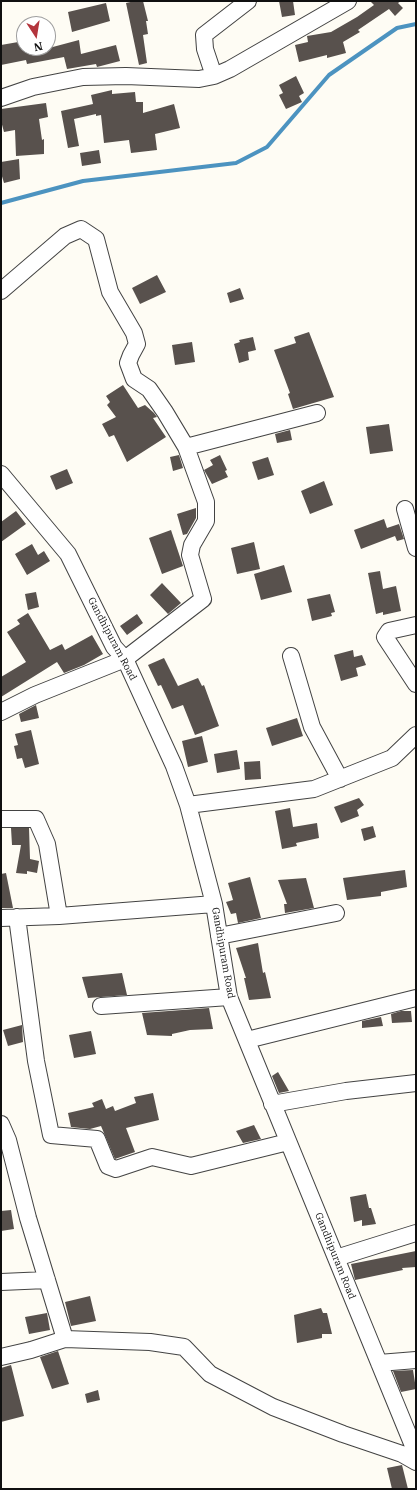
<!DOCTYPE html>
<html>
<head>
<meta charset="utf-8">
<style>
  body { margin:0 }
  #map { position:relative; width:417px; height:1490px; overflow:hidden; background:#fefcf4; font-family:"IBM Plex Serif",serif }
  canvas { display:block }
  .frame { position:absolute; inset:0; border:2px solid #101010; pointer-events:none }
  .north { position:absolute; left:16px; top:16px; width:40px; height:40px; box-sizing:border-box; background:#fff; border:1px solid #9f9f9f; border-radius:50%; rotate:168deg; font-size:11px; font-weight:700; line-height:16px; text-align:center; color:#101010 }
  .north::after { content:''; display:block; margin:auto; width:14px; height:18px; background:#b3353d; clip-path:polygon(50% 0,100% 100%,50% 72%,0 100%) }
</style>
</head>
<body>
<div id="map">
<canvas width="417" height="1490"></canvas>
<div class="frame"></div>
<div class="north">N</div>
</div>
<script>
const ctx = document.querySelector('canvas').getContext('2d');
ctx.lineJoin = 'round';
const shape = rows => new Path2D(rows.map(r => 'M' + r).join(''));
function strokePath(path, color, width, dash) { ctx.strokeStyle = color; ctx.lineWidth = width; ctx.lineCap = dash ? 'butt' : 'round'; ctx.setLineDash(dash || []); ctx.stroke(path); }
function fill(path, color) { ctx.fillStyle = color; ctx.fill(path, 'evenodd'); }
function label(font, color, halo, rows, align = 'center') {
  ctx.font = font + ' "IBM Plex Serif",serif'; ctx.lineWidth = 4; ctx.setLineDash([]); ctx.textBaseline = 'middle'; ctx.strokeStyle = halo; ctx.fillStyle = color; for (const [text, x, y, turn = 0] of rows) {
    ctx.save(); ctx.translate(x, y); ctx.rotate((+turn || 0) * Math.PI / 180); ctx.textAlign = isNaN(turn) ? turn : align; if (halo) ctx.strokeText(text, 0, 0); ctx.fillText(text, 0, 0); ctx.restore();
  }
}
strokePath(shape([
  [1,203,83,181,236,163,267,147,329,75,397,28,416,24]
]), '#4c93c0', 4);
fill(shape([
  [135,1,143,1,148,21,146,21,148,34,143,35,147,63,139,65,126,3],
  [279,1,293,1,295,15,282,17],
  [370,1,401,1,398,3,403,8,395,16,389,9,358,30,360,32,343,42,346,53,327,58,327,55,299,62,295,45,308,42,307,36,331,32,357,17,374,5],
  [106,3,110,21,72,32,68,12],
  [79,40,81,54,116,45,120,61,97,67,96,64,67,69,64,57,27,64,26,60,1,65,1,45,24,41,24,48,49,48],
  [296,76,304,93,299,96,302,102,286,109,279,95,283,93,279,85],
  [112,90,112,94,135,92,136,102,143,102,143,113,174,104,180,128,155,134,157,150,131,153,129,140,104,143,101,115,96,116,96,114,74,119,79,146,68,148,61,111,93,104,91,95],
  [46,103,48,117,39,119,42,140,44,139,44,154,16,156,15,130,4,132,1,121,1,109],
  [99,150,101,163,82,166,80,153],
  [19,159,20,179,4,183,1,173,1,162],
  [157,275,166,292,140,304,132,288],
  [240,288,244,299,230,303,227,293],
  [309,332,334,397,293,409,288,394,290,393,274,350,296,343,294,337],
  [253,337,256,350,248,352,249,360,239,363,234,344,240,342,239,340],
  [192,342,195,362,175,365,172,345],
  [123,385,138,408,145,405,154,413,157,417,153,418,166,437,127,462,114,435,109,437,102,424,116,417,107,405,110,402,106,396],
  [389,424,393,451,370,454,366,427],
  [290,430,292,440,277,443,275,434],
  [179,455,183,468,173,471,170,457],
  [220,455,227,470,225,471,228,477,212,484,204,470,213,465,210,460],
  [268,457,274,475,258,480,252,462],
  [67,469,73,483,56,490,50,476],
  [324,481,333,505,310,514,301,491],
  [196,508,196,518,187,534,183,535,177,514],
  [16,511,26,524,1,542,1,522],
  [384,519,387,528,399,524,404,539,397,541,395,536,361,549,354,530],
  [171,530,183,566,162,574,149,538],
  [254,542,260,569,237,574,231,548],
  [32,544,38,555,44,551,50,561,27,575,15,554],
  [284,565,292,592,261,600,254,574],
  [380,571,383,589,396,586,401,611,383,615,383,612,376,614,368,573],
  [162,583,181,603,168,614,150,595],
  [36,592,39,607,28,610,25,594],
  [330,594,335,612,331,613,332,616,312,621,307,599],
  [28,613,50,650,62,644,65,650,92,635,103,654,84,665,64,673,57,662,1,697,1,677,26,662,7,632,20,624,17,620],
  [137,614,143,623,127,635,120,626],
  [353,650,354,657,362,655,366,665,356,668,358,676,341,681,334,655],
  [164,658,178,686,198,678,202,686,204,685,219,726,195,735,183,705,172,709,161,685,158,686,148,665],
  [36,705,39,718,21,722,19,714],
  [297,718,303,736,272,746,266,728],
  [31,730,39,764,25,768,22,758,17,759,14,746,18,745,15,734],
  [202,736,208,762,188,767,182,741],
  [237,750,240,769,217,773,214,754],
  [260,761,261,779,245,780,244,762],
  [359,798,364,805,357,810,359,816,341,823,334,807],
  [290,808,293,827,317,823,319,838,296,843,297,846,282,849,275,811],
  [373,826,376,837,364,841,361,829],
  [11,828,29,828,30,859,39,861,37,873,27,871,27,874,16,873,21,845,12,845],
  [405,870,407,887,381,892,381,896,347,900,343,878],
  [6,873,13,908,1,908,1,874],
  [250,877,261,918,238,923,236,913,231,914,226,902,233,900,228,883],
  [306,878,314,908,285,913,284,904,287,904,278,880],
  [258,943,263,973,265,972,271,998,249,1000,244,978,246,978,236,948],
  [122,973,127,995,88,998,82,977],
  [209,1008,213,1029,190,1030,172,1034,172,1036,147,1035,142,1013],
  [401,1011,411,1011,412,1022,392,1023,391,1014],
  [381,1017,383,1026,362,1028,362,1021],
  [22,1025,23,1042,8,1046,3,1030],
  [91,1031,96,1054,74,1058,69,1035],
  [278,1072,289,1091,279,1093,272,1076],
  [153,1093,159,1120,126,1128,135,1152,115,1159,101,1126,90,1129,71,1127,68,1113,94,1107,92,1103,102,1099,106,1109,113,1106,115,1111,136,1103,134,1097],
  [254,1125,261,1139,243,1143,236,1131],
  [366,1194,369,1208,371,1208,376,1224,362,1226,362,1220,354,1222,350,1197],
  [11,1210,14,1229,1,1231,1,1211],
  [416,1251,416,1267,402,1268,403,1270,355,1280,351,1264],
  [90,1296,96,1321,71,1326,65,1302],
  [321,1308,323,1313,327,1313,332,1334,322,1334,322,1338,297,1343,294,1315],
  [47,1313,50,1330,29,1334,25,1317],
  [58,1351,69,1384,52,1389,40,1357],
  [11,1365,24,1416,1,1422,1,1368],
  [413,1370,416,1389,401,1392,393,1371],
  [98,1390,100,1400,87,1403,85,1394],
  [402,1465,408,1489,392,1489,387,1468]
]), '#58514d');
const street = shape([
  [214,76,205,49,204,35,248,1],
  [1,98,33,87,83,77,126,76,199,79,214,76,230,69,348,1],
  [1,291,65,236,81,229,96,239,110,292,134,333,137,344,131,355,128,363,134,379,149,389,165,412,186,447,317,413],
  [1,474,68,554,114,647,125,659,174,766,188,805,214,904,229,997,416,1453],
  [405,509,416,548],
  [416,625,389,631,385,637,416,684],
  [291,656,312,727,340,779],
  [1,712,35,695,125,659,203,599,190,555,192,545,206,521,206,502,186,447],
  [188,805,314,789,392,758,416,735],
  [1,819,36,819,47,844,59,916,214,904],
  [17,917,36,1061,51,1135,97,1139,108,1166,116,1169,152,1157,191,1166,288,1142],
  [1,918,59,916],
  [219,936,336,913],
  [101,1006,229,997],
  [247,1040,416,998],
  [272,1104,346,1091,416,1083],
  [1,1124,8,1140,28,1218,65,1339],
  [336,1258,416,1233],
  [1,1282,47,1280],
  [1,1357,31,1350,65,1339,150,1342,184,1347,210,1374,273,1407,343,1434,402,1454,416,1462],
  [379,1363,416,1360]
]);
strokePath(street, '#434343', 18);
strokePath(street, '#fff', 16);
label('10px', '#101010', '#fff', [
  ["Gandhipuram Road",112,639,62],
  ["Gandhipuram Road",223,953,80],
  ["Gandhipuram Road",335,1256,68]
]);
</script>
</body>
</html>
